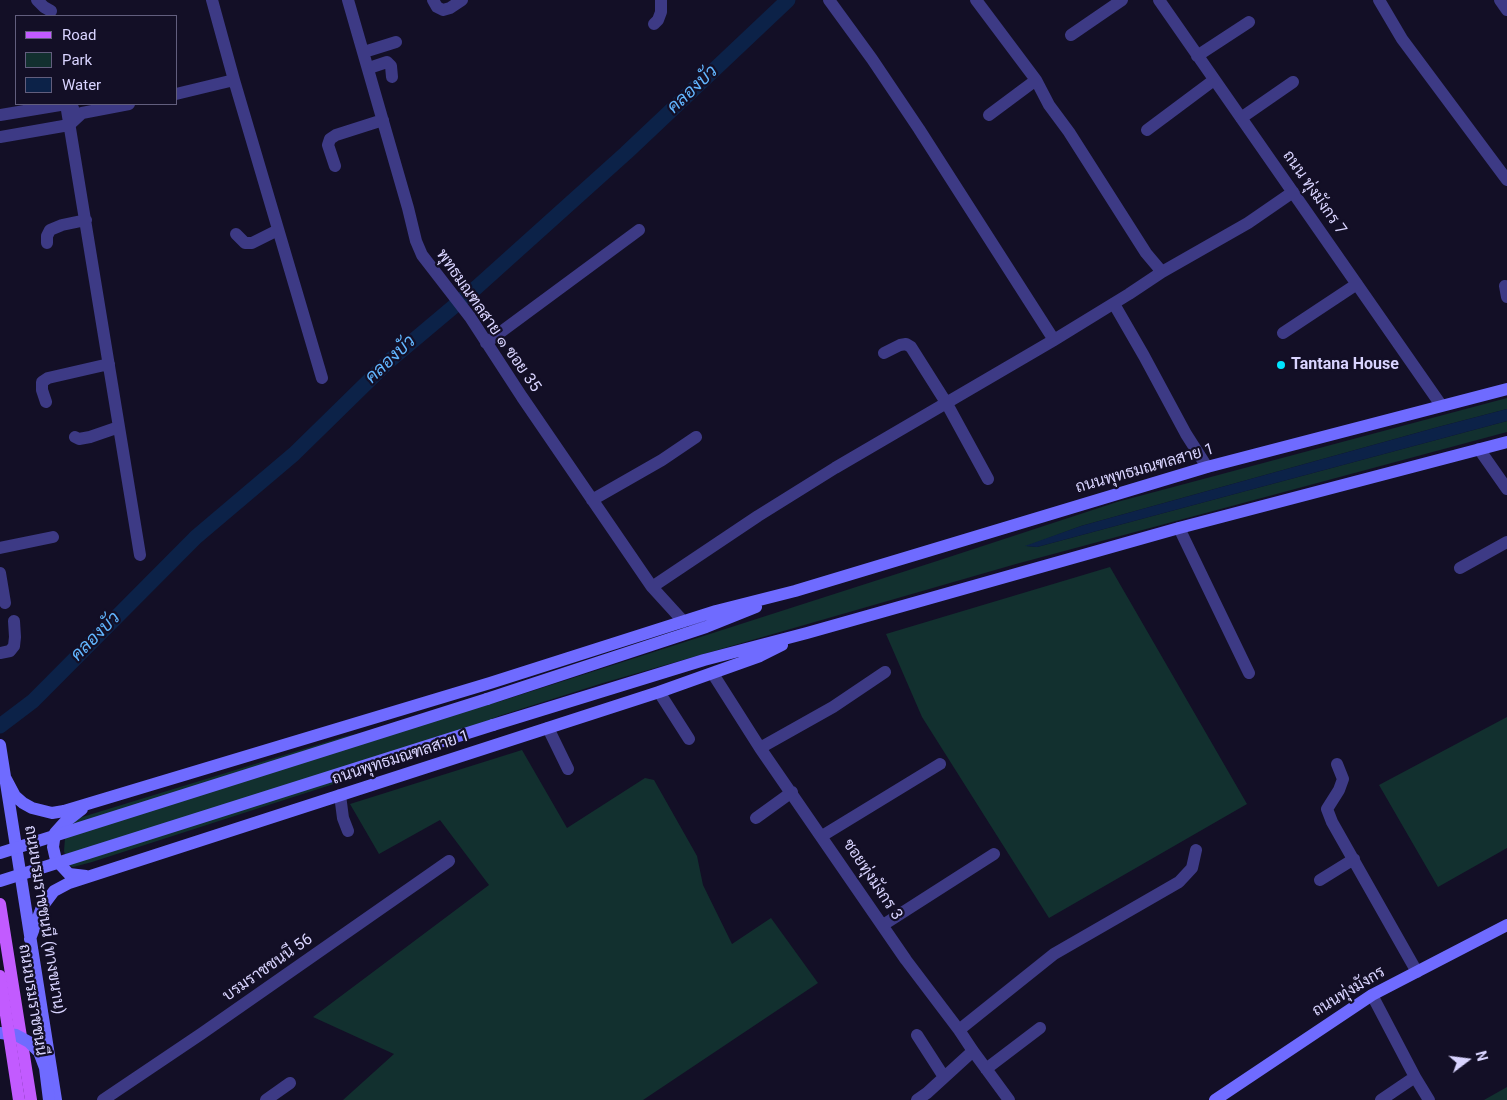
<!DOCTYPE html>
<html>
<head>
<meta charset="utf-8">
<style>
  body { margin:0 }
  #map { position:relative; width:1507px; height:1100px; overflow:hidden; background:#130f26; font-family:Roboto,sans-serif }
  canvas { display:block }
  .legend { position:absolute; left:15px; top:15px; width:162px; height:90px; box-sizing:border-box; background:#130f26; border:1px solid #625e7d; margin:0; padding:6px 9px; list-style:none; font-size:15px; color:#d9d4ff }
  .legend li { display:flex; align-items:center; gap:10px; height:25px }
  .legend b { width:25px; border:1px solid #625e7d }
  .north { position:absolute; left:1442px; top:1035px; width:50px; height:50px; -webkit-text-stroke:4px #130f26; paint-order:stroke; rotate:75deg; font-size:14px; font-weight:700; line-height:20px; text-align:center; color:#d9d4ff }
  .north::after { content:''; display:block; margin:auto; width:18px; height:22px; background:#d9d4ff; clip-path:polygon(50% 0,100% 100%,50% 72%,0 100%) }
</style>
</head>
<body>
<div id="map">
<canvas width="1507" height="1100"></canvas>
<ul class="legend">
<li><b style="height:6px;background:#c25bff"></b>Road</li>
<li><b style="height:14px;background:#12302f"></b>Park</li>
<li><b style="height:14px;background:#0c2248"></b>Water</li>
</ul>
<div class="north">N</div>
</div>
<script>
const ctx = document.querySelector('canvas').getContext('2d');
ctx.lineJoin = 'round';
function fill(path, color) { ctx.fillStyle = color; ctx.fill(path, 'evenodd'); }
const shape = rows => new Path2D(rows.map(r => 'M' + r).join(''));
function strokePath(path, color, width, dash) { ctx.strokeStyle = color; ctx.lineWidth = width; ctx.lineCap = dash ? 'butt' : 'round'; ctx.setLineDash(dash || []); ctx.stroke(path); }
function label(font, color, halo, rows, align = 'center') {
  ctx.font = font + ' Roboto,Sarabun,sans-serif'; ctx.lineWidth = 4.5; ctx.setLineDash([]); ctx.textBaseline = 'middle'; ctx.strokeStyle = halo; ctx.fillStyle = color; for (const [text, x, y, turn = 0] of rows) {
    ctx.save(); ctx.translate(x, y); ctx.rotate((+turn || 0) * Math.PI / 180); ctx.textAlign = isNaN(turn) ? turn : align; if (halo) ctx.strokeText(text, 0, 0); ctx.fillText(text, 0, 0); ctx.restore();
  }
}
fill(shape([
  [1507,398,1507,409,1438,427,1081,526,1027,546,1037,547,1507,421,1507,432,1016,564,603,683,499,716,346,780,92,862,73,867,68,865,64,851,66,826,79,818,343,737,498,702,937,561,1117,502],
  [1110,567,1247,804,1049,918,922,717,886,634],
  [1507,717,1507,848,1438,887,1379,785],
  [522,750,567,828,645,778,654,780,697,856,703,885,732,944,771,918,818,983,643,1100,343,1100,394,1054,313,1017,489,885,440,820,379,854,350,804],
  [1507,1087,1507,1100,1484,1100]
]), '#12302f');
fill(shape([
  [1507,409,1507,421,1037,547,1025,546,1081,526,1438,427]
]), '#0c2248');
strokePath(shape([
  [0,726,33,701,196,537,294,454,389,361,477,287,626,153,788,0]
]), '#0c2248', 15);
strokePath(shape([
  [37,0,44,7,51,11],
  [212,0,234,80,322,378],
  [348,0,408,208,416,241,422,255,470,317,522,397,652,587,683,621],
  [433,0,437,7,443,10,450,8,462,0],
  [829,0,872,59,919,129,1054,340],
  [976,0,1036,80,1049,105,1069,132,1146,253,1162,272],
  [1159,0,1441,405],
  [1379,0,1402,39,1507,180],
  [1500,0,1507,10],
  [654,24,658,20,661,12,661,0],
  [1071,35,1122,0],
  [364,52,396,42],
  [1197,56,1249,22],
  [369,68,387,62,391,66,392,77],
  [176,94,234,80],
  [66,104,140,555],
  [82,113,129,104],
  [0,115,66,104,73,108],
  [989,115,1036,80],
  [1241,118,1293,82],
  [1147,130,1214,80],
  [0,137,69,125,82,113],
  [335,166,328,145,330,139,336,135,383,120],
  [236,234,245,243,252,243,278,230],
  [47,243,47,236,50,230,62,225,86,220],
  [1505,286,1507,297],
  [1114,304,1144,356,1186,434,1207,467],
  [1283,333,1357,284],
  [486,343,639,230],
  [884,353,900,345,906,344,911,347,947,404,988,479],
  [46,402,42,390,42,382,48,378,109,364],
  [75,437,79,439,90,437,119,427],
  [1479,449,1507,489],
  [592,500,662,460,696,437],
  [1179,528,1249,673],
  [0,548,53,537],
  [1460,568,1507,542],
  [0,573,5,603],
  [652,587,758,516,835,468,1054,340,1129,294,1162,272,1248,223,1293,192],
  [0,653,10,651,14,646,15,637,14,621],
  [713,674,760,748,906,960,959,1030,973,1051,1009,1100],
  [659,692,689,739],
  [548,728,568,769],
  [760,748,833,707,885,672],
  [1337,764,1343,779,1339,790,1327,809,1332,822,1417,972],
  [340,795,343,818,348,831],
  [756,818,792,792],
  [822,836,940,764],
  [1320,880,1354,859],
  [883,925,994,854],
  [1372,995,1415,1077,1381,1100],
  [959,1030,1054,954,1179,882,1192,868,1196,850],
  [917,1035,944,1077],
  [986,1069,1040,1028],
  [1415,1077,1429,1100],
  [103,1100,201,1034,449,861],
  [266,1100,290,1083],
  [917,1100,927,1093,973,1051]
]), '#3d3a85', 12);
strokePath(shape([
  [487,699,706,627,756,607],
  [493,725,704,660,807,633,1179,528,1507,442],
  [0,745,56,1100],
  [6,779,15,796,23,803,32,808,52,813,64,811,490,683,716,611,795,591,1207,467,1507,389],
  [82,809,64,823,55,833,53,847,56,860,69,874,86,876],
  [30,939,42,907,54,891,69,883,659,692,760,656,782,645],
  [1215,1100,1372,995,1507,925]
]), '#6f6bff', 12);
strokePath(shape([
  [0,904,31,1100]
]), '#c25bff', 12);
strokePath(shape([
  [0,853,487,699],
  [0,881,493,725],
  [0,1033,16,1035,29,1042,39,1052,45,1068,49,1100]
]), '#6f6bff', 12);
strokePath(shape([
  [0,976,19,1100]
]), '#c25bff', 12);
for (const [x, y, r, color] of [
  [1281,365,5,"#00e5ff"]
]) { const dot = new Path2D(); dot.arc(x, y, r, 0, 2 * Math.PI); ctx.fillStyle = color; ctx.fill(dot); strokePath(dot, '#130f26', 2); }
label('16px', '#d9d4ff', '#130f26', [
  ["ถนน ทุ่งมังกร 7",1314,193,55],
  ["พุทธมณฑลสาย ๑ ซอย 35",488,321,55],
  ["ถนนพุทธมณฑลสาย 1",1145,469,-16],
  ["ถนนพุทธมณฑลสาย 1",401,758,-18],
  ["ซอยทุ่งมังกร 3",872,880,56],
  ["ถนนบรมราชชนนี (ทางขนาน)",44,920,81],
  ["บรมราชชนนี 56",268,968,-35],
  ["ถนนทุ่งมังกร",1349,992,-31],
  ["ถนนบรมราชชนนี",32,1000,81]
]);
label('bold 16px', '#d9d4ff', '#130f26', [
  ["Tantana House",1291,365]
], 'left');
label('italic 18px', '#62b6ff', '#130f26', [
  ["คลองบัว",693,90,-43],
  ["คลองบัว",391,360,-43],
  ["คลองบัว",96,637,-45]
]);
</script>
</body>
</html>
